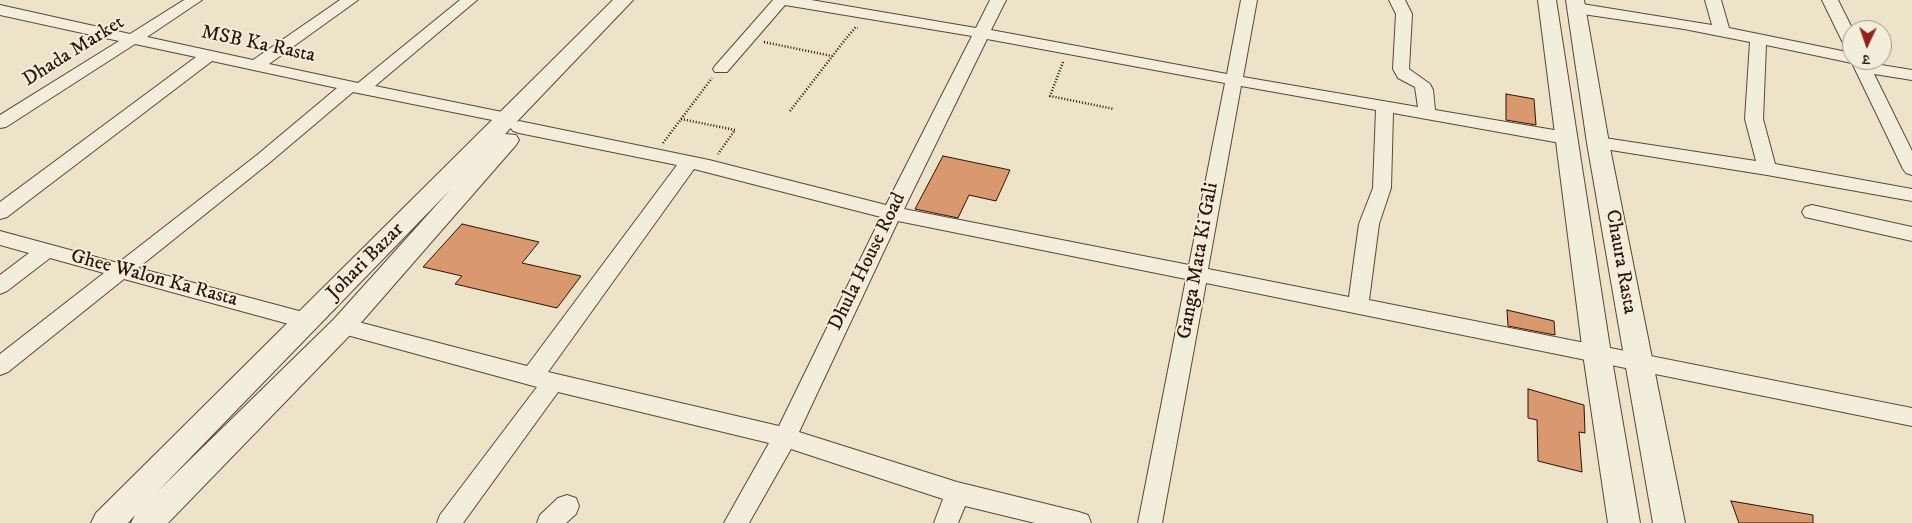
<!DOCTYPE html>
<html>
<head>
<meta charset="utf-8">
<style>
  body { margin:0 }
  #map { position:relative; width:1912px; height:523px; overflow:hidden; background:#ece3c9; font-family:"IM FELL DW Pica","Noto Serif Devanagari",serif }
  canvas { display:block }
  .north { position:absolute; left:1842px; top:20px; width:50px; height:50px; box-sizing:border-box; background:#f3eddc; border:1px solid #a39688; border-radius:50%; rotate:183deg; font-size:14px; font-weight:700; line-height:20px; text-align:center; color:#2c1309 }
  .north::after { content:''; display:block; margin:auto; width:18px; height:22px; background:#8f2418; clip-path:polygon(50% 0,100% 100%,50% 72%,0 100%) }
</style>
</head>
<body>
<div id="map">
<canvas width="1912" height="523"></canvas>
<div class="north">उ</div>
</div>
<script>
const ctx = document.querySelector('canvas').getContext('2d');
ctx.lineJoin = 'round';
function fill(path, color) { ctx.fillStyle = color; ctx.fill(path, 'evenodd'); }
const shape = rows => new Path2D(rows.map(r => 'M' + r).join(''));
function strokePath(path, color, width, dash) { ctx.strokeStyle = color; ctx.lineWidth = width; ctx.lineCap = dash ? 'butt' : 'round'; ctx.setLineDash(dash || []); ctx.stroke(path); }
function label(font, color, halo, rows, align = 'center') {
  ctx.font = font + ' "IM FELL DW Pica",serif'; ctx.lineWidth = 4; ctx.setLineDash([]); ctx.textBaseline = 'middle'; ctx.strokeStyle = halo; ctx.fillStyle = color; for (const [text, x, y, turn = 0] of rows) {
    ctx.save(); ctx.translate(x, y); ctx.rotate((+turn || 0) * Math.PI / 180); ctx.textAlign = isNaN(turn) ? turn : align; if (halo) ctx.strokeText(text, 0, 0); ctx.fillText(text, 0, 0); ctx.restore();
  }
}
const building = shape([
  [1506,94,1534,99,1536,125,1506,120,1506,94],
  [943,156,1010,170,996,201,969,195,958,218,915,209,943,156],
  [462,224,539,242,522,263,581,276,557,308,455,284,462,276,423,267,462,224],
  [1507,310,1554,321,1555,335,1508,326,1507,310],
  [1528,389,1584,405,1585,433,1579,432,1582,472,1538,461,1537,420,1528,418,1528,389],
  [1731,501,1813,515,1813,523,1739,523,1731,501]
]);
fill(building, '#d9986e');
strokePath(building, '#2c1309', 1);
const minor = shape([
  [184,0,202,0,147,37,253,60,340,0,358,0,269,64,358,83,460,0,477,0,375,86,507,113,513,114,516,118,513,122,507,123,353,92,269,163,138,268,314,315,318,321,314,327,307,329,124,279,8,372,0,375,0,354,104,273,50,258,7,291,0,294,0,275,29,253,0,245,0,231,118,263,257,155,337,88,212,61,7,217,0,219,0,202,196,57,135,44,6,127,0,128,0,115,119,41,0,15,0,5,130,34,184,0],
  [773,0,811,0,976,28,990,0,1006,0,991,30,1227,74,1241,0,1257,0,1243,77,1418,107,1415,87,1398,78,1393,69,1396,14,1389,0,1405,0,1412,14,1409,69,1430,84,1433,90,1435,110,1566,132,1572,134,1575,138,1572,142,1566,144,1393,113,1391,188,1379,224,1369,300,1912,408,1912,426,1206,283,1162,523,1138,523,1186,279,898,221,799,432,957,482,1079,512,1088,515,1091,523,1035,523,965,506,958,523,934,523,943,499,791,449,749,523,724,523,769,443,558,392,463,523,437,523,440,515,537,387,336,332,332,326,336,320,343,318,527,366,677,165,519,133,513,131,510,127,513,123,519,121,709,160,886,205,972,36,785,5,727,72,715,72,713,69,715,66,773,0],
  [987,39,1225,83,1189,265,904,209,987,39],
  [1241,86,1376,110,1373,188,1359,224,1349,297,1208,269,1241,86],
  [694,169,881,217,779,426,548,372,694,169],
  [1705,0,1721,0,1729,28,1852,53,1852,60,1867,60,1869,63,1912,70,1912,80,1874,74,1912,151,1912,175,1906,173,1903,169,1852,63,1766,45,1763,119,1775,164,1912,189,1912,201,1767,175,1592,147,1589,143,1592,139,1598,137,1756,161,1745,119,1750,42,1684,29,1576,13,1571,11,1568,8,1571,5,1576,3,1712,25,1705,0],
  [1822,0,1838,0,1853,30,1852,50,1846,48,1844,45,1822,0],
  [1812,205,1912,227,1912,241,1805,217,1802,212,1805,207,1812,205],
  [567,495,576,498,579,506,576,514,566,523,537,523,540,515,558,498,567,495]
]);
const tertiary = shape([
  [613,0,633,0,505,134,516,135,519,140,516,145,352,333,168,523,131,523,135,515,128,523,91,523,96,513,613,0],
  [450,190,334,319,158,491,450,190],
  [1538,0,1556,0,1611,354,1640,523,1608,523,1583,354,1538,0],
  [1566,0,1584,0,1609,143,1685,523,1653,523,1587,143,1566,0]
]);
strokePath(minor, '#5c4739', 2);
strokePath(tertiary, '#5c4739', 2);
strokePath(shape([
  [764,42,832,56],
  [1063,62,1050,96,1114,109],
  [790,111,844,41,855,28,858,28],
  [681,119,735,130,718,154],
  [663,143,712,78]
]), '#2c1309', 2.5, [1, 2]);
fill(minor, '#f3eddc');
fill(tertiary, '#f3eddc');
label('20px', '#2c1309', '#f3eddc', [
  ["MSB Ka Rasta",258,45,12],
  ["Dhada Market",74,52,-32],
  ["Ganga Mata Ki Gali",1199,261,-80],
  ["Johari Bazar",366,262,-45],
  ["Dhula House Road",868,262,-64],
  ["Chaura Rasta",1620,262,80],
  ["Ghee Walon Ka Rasta",154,279,15]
]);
</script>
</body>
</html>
